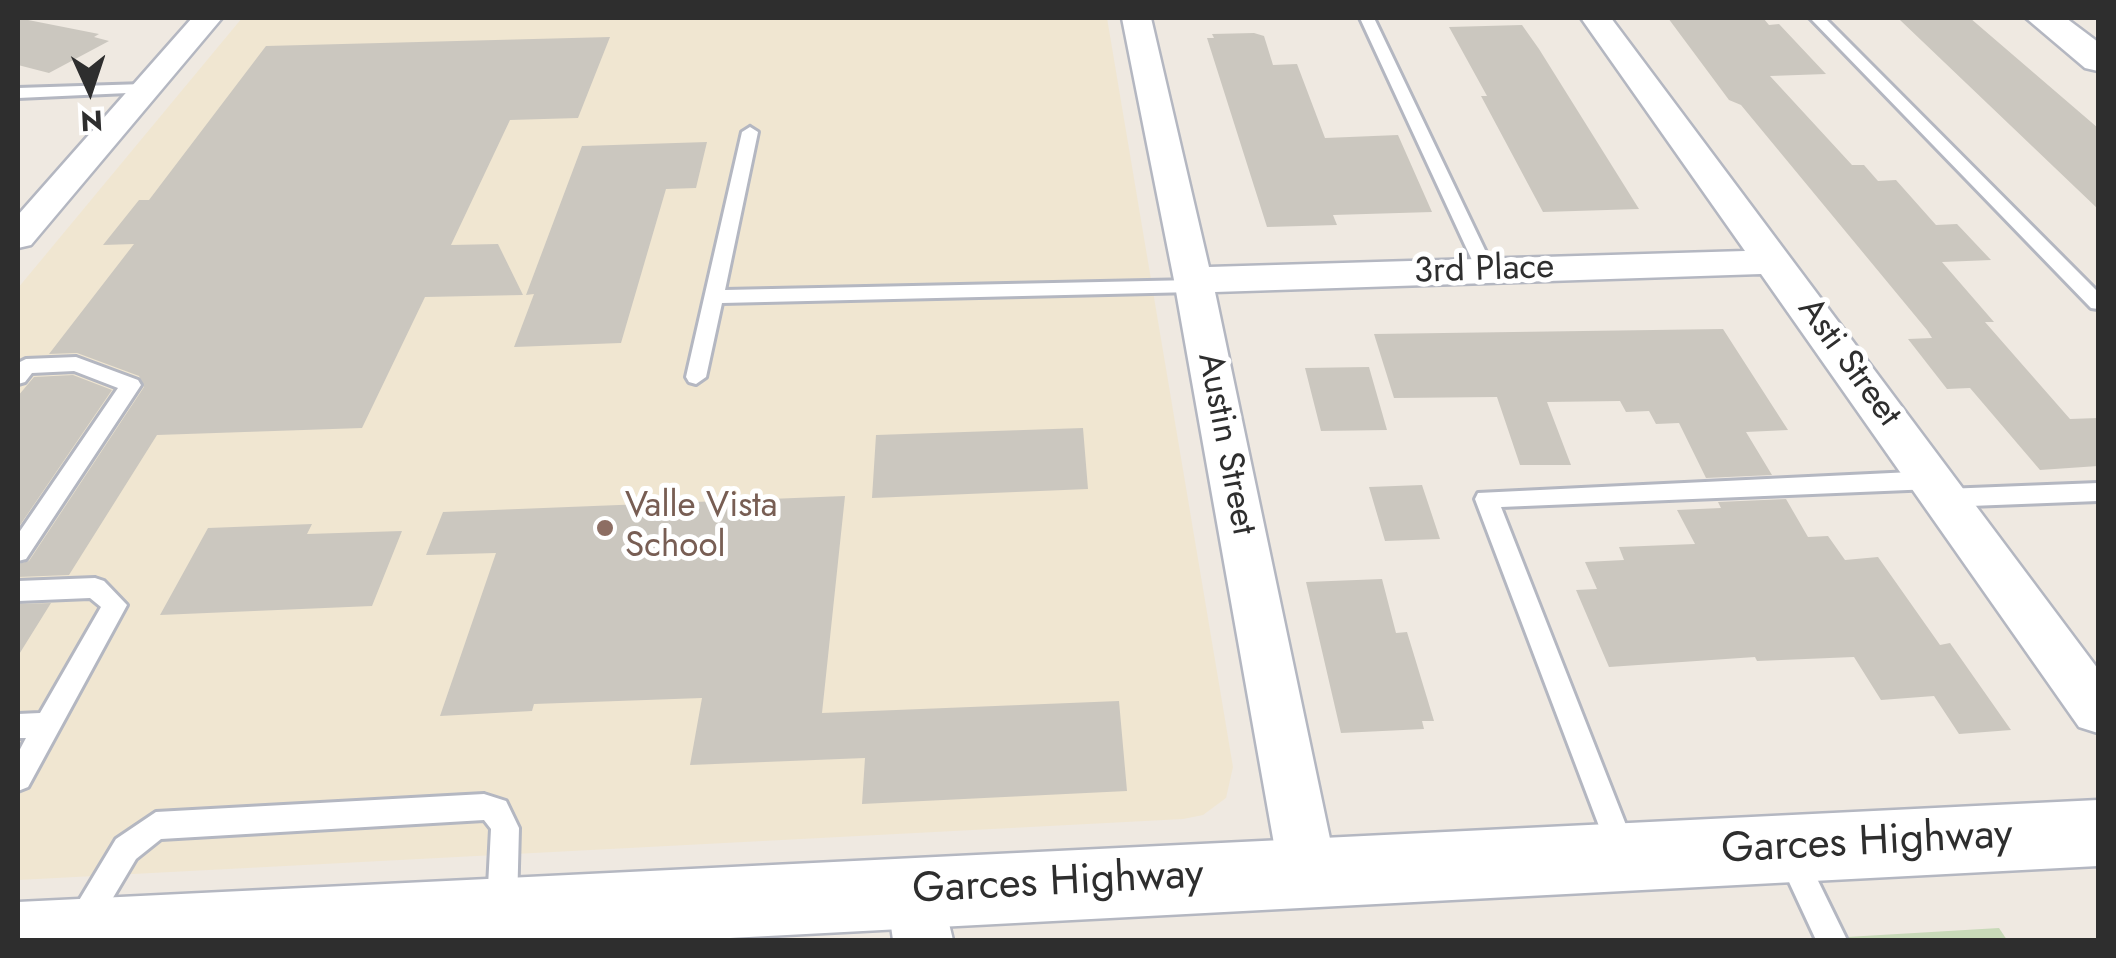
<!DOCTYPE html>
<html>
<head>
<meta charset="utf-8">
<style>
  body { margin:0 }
  #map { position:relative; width:2116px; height:958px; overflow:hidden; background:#efe9e1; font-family:Jost,sans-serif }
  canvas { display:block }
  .frame { position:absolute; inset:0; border:20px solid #2e2e2e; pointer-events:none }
  .north { position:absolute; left:40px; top:40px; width:100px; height:100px; -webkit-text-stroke:8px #fff; paint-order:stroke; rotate:177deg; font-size:28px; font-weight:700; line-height:40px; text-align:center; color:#2e2e2e }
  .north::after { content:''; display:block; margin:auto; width:35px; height:45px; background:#2e2e2e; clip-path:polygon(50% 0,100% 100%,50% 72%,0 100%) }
</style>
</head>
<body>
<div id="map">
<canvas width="2116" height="958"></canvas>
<div class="frame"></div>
<div class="north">N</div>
</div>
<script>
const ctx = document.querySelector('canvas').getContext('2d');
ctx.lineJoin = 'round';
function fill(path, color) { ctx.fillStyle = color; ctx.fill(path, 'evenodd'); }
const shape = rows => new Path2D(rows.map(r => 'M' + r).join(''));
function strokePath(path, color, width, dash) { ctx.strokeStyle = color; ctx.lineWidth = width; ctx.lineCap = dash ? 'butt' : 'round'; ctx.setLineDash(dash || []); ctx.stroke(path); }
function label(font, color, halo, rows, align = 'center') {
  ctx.font = font + ' Jost,sans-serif'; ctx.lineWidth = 10; ctx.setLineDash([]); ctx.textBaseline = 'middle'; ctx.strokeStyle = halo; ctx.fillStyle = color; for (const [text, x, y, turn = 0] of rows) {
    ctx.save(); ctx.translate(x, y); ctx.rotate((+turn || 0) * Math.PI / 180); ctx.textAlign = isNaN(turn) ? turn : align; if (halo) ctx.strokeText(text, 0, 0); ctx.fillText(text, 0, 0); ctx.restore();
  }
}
fill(shape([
  [242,18,1107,18,1233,767,1226,798,1203,815,1183,819,18,880,18,288]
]), '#f0e6d1');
fill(shape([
  [1999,928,2007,940,1796,940]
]), '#c8d9b8');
fill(shape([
  [18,18,99,34,94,37,109,41,49,73,18,65],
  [1668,18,1764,19,1769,25,1779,24,1826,74,1770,76,1852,165,1864,165,1878,181,1896,180,1936,225,1957,224,1991,260,1942,262,1994,322,1985,322,2070,419,2098,418,2098,466,2040,470,1970,388,1947,389,1908,339,1932,338,1927,330,1741,105,1729,100],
  [1908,18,1970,18,2098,128,2098,209,1900,20],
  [1522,25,1539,49,1639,209,1543,212,1481,96,1487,96,1449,27],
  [1254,33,1264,36,1273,65,1297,64,1325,138,1398,135,1432,212,1333,215,1337,225,1267,227,1207,38,1214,38,1212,34],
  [610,37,578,118,510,120,451,245,498,244,523,295,425,297,362,428,157,435,69,575,18,577,18,564,29,561,144,387,139,376,77,353,49,354,134,244,103,245,139,200,149,200,266,46],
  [707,142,696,188,666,189,621,343,514,347,534,294,526,295,582,146],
  [1723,329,1788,430,1746,432,1772,475,1706,478,1679,423,1656,424,1649,411,1626,412,1620,401,1547,402,1571,465,1520,465,1497,397,1394,398,1374,334],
  [1369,367,1387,430,1321,431,1305,368],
  [73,375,112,390,18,528,18,396,34,377],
  [1083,428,1088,489,872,498,876,435],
  [1422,485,1440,539,1385,541,1369,487],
  [845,496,822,713,1119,701,1127,791,862,804,865,758,690,765,702,698,534,704,532,711,440,716,496,553,426,555,443,512],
  [1786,499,1808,537,1828,536,1845,560,1878,557,1940,645,1950,643,2011,730,1959,734,1934,696,1881,700,1854,657,1757,661,1755,657,1609,667,1576,590,1597,589,1585,562,1624,560,1619,547,1695,544,1677,510,1721,508,1718,502],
  [312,524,307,534,402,531,372,606,160,615,208,528],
  [1382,579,1396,633,1407,632,1434,721,1422,721,1424,729,1341,733,1306,582],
  [51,603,18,656,18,604]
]), '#cbc7bf');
const service = shape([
  [1360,18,1374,18,1495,271,1493,275,1479,275,1477,271,1360,18],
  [1810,18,1825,18,2098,292,2098,309,2091,308,1810,18],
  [144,84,150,86,150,92,18,98,18,88,144,84],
  [750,127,758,132,725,290,1194,280,1204,286,1194,292,722,303,706,377,696,384,689,382,686,377,742,132,750,127],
  [76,357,138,380,141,385,26,559,18,561,18,534,118,388,74,371,32,373,25,382,18,384,18,363,26,359,76,357],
  [1932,471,1943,480,1932,489,1501,507,1637,853,1633,863,1623,867,1613,863,1475,499,1478,493,1932,471],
  [2098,483,2098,501,1945,507,1937,504,1934,498,1937,492,1945,489,2098,483],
  [95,578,104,581,127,605,28,787,18,791,18,753,26,738,18,738,18,714,40,713,101,607,90,598,18,601,18,581,95,578],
  [484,794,506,801,519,828,517,906,513,916,502,921,491,916,487,906,491,829,484,820,161,839,136,859,92,933,81,937,70,933,66,922,116,839,156,812,484,794],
  [1791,842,1801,846,1847,940,1816,940,1777,856,1781,846,1791,842]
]);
const minor = shape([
  [192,18,222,18,31,245,18,248,18,215,192,18],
  [1122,18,1151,18,1209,267,1745,251,1581,18,1611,18,2098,669,2098,733,2079,727,1761,274,1215,292,1337,872,1329,892,1308,901,1287,892,1279,872,1174,280,1122,18],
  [915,862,936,870,953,940,893,940,886,891,894,870,915,862]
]);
const tertiary = shape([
  [2026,18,2066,18,2098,42,2098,71,2085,68,2026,18]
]);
const secondary = shape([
  [2098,800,2098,866,692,940,18,940,18,902,2098,800]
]);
strokePath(service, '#b4b7c1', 6);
strokePath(minor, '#b4b7c1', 5);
strokePath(tertiary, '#b4b7c1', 5);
strokePath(secondary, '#b4b7c1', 5);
fill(service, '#fff');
fill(minor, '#fff');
fill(tertiary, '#fff');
fill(secondary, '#fff');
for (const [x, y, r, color] of [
  [605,528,10,"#8d6e63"]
]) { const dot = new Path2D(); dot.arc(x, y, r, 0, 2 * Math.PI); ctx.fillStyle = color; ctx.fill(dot); strokePath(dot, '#fff', 4); }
label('35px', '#2e2e2e', '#fff', [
  ["3rd Place",1484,271,-2],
  ["Asti Street",1848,363,54],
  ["Austin Street",1225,444,79]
]);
label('35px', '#785e54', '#fff', [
  ["Valle Vista",625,508],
  ["School",625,548]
], 'left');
label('42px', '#2e2e2e', '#fff', [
  ["Garces Highway",1867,844,-3],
  ["Garces Highway",1058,884,-3]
]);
</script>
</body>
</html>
